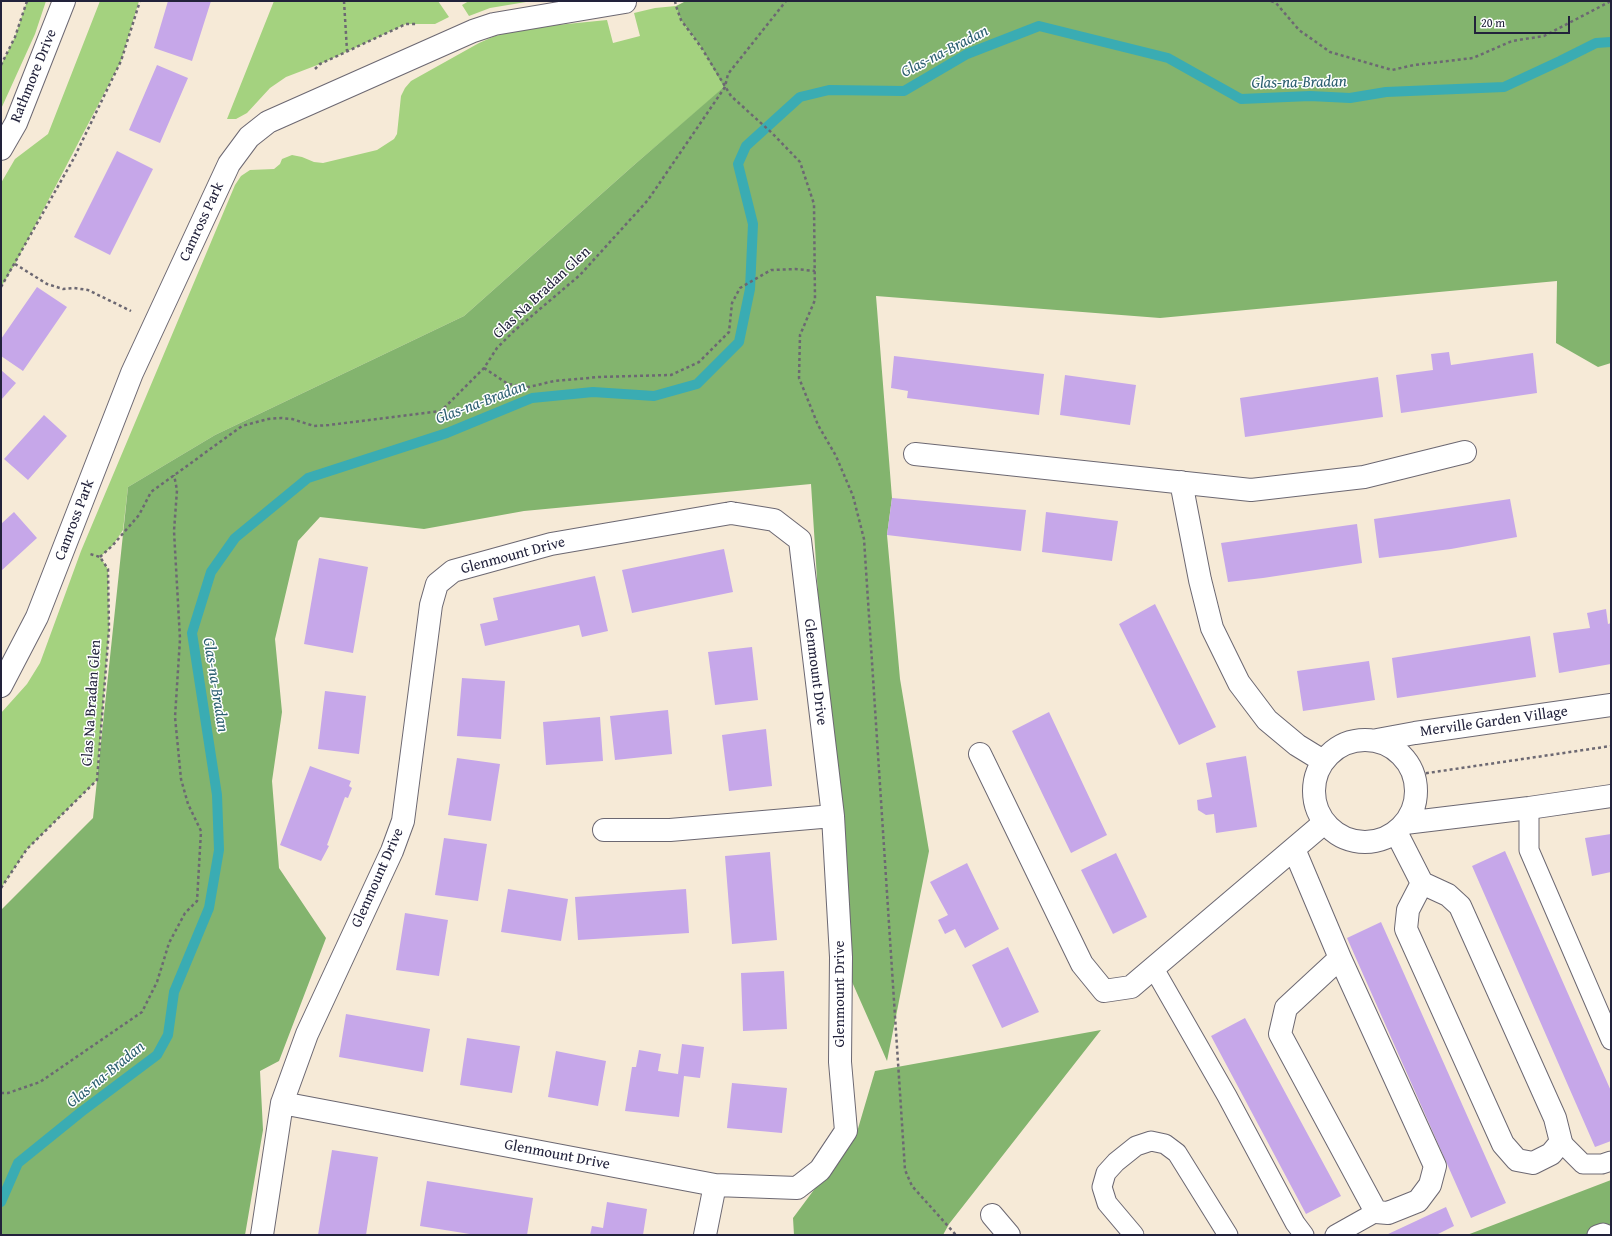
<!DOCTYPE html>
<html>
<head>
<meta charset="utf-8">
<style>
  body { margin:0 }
  #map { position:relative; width:1612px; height:1236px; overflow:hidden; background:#f6ead7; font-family:"Gentium Book Plus",serif }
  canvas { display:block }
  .frame { position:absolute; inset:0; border:2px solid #22223b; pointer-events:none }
  .scale { position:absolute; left:1474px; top:16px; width:96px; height:18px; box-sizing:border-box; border:2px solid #22223b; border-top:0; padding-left:5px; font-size:12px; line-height:14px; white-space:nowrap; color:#22223b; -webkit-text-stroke:3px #fff; paint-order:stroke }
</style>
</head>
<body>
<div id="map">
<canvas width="1612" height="1236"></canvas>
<div class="frame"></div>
<div class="scale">20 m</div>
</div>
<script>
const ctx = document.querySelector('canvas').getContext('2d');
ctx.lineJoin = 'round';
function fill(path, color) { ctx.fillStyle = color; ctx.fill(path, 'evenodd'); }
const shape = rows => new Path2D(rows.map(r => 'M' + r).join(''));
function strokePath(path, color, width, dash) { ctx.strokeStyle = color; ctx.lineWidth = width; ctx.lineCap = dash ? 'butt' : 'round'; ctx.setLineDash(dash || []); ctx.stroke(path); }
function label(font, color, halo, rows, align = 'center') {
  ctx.font = font + ' "Gentium Book Plus",serif'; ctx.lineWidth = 3; ctx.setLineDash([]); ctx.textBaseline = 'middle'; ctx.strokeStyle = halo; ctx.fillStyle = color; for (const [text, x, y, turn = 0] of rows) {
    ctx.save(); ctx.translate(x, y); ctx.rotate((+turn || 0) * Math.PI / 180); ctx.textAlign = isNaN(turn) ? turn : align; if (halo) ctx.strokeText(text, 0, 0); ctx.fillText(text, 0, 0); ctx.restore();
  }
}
fill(shape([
  [27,1,46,1,35,34,1,109,1,65,15,37],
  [100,1,139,1,121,61,15,264,1,287,1,183,15,159,48,134],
  [274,1,438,1,449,17,435,24,406,24,320,64,286,77,270,88,247,113,236,119,227,119],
  [469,1,532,1,490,8,469,16,462,5],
  [676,6,681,20,701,47,725,87,634,165,464,316,215,435,128,487,123,530,113,545,100,557,108,569,109,629,97,780,27,849,1,888,1,713,27,684,40,663,81,551,235,185,241,176,250,170,274,169,280,164,282,159,292,155,302,157,314,162,323,163,377,150,394,139,397,134,401,96,405,88,411,81,479,43,495,36,527,28,607,20,613,43,640,36,634,13,655,8]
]), '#a4d27f');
fill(shape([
  [686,1,1611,1,1611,363,1598,367,1556,343,1557,281,1160,318,876,296,892,498,887,535,900,679,929,851,887,1061,841,957,811,484,524,511,424,529,320,517,298,541,275,639,282,712,272,781,279,868,326,938,279,1061,260,1071,263,1130,245,1235,1,1235,1,910,93,818,128,487,215,435,464,316,634,165,724,87,701,47,681,20,676,6],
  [1101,1030,949,1224,943,1235,794,1235,793,1218,857,1132,875,1071],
  [1611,1180,1611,1235,1467,1235]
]), '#83b46e');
strokePath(shape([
  [1,1202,18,1163,81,1112,157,1055,168,1035,174,992,209,908,219,850,217,795,192,633,211,572,235,538,308,478,447,433,532,398,593,392,654,396,697,384,739,342,750,289,753,224,738,164,746,146,800,97,829,90,904,91,967,54,1039,26,1168,58,1241,99,1310,96,1350,98,1386,92,1504,87,1560,61,1596,43,1611,42]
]), '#3aacb3', 10);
fill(shape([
  [168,1,211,1,192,61,154,48],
  [157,65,188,78,160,143,129,130],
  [117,151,153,169,110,255,74,237],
  [37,287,67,307,23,371,1,356,1,339],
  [1449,352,1451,365,1533,353,1537,393,1401,413,1396,375,1433,370,1431,354],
  [894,356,1044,374,1039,415,907,398,908,391,891,388],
  [1,370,16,383,1,400],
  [1065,375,1136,385,1130,425,1060,415],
  [1378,377,1383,417,1245,437,1240,398],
  [44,415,67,436,28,480,4,459],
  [892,498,1026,510,1021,551,887,535],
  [1510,499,1517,537,1451,549,1379,558,1374,519],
  [14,512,37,538,1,571,1,524],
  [1046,512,1118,521,1112,561,1042,552],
  [1357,524,1362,563,1263,578,1228,582,1221,543],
  [724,549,733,592,632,613,622,570],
  [319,558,368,567,353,653,304,644],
  [595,576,608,631,582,637,579,625,485,646,480,624,498,620,493,598],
  [1155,604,1216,727,1179,745,1119,624],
  [1606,609,1608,624,1611,623,1611,664,1559,673,1553,633,1590,628,1587,613],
  [1530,636,1536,677,1397,698,1392,658],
  [752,647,758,700,715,705,708,652],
  [1369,661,1375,700,1303,711,1297,671],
  [462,678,505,681,501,739,457,736],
  [325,691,366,696,359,754,318,749],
  [668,710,672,754,615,760,610,716],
  [1049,712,1107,835,1071,853,1012,731],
  [600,717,603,761,546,765,543,722],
  [766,729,772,786,729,791,722,735],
  [1246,756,1257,827,1216,833,1214,814,1206,815,1198,810,1197,800,1212,797,1206,763],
  [457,758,500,764,491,821,448,815],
  [310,766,351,781,349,786,352,788,348,798,345,797,327,845,329,846,321,861,280,845],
  [1611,834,1611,872,1592,876,1585,838],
  [444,838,487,844,478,901,435,895],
  [1505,851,1611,1091,1611,1141,1595,1147,1472,866],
  [770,852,777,940,732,944,725,856],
  [1116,853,1147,917,1113,934,1081,870],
  [967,863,999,929,965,948,955,929,945,934,938,920,948,915,930,882],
  [508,889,568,899,561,941,501,932],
  [686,889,689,933,578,940,575,897],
  [405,913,448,920,439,976,396,970],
  [1381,922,1506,1203,1471,1218,1347,938],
  [1008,947,1039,1012,1002,1028,972,965],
  [784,971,787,1029,743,1031,741,973],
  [346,1014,430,1029,423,1072,339,1057],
  [1245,1018,1341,1196,1306,1214,1211,1036],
  [467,1038,520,1046,512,1093,460,1085],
  [682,1044,704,1047,700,1078,684,1076,679,1117,625,1111,632,1067,636,1067,639,1050,661,1054,658,1071,678,1074],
  [556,1051,606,1061,598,1106,548,1097],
  [732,1083,787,1088,782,1133,727,1128],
  [332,1150,378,1157,366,1235,318,1235],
  [427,1181,533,1198,527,1235,476,1235,420,1226],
  [607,1202,647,1209,643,1235,590,1235,592,1226,603,1228],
  [1446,1207,1454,1226,1436,1235,1386,1235]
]), '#c6a7e9');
const lane = shape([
  [1529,808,1529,850,1611,1040],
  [1153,967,1227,1096,1295,1223,1304,1235],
  [1561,1142,1583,1164,1602,1164,1611,1161],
  [1134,1235,1107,1203,1102,1187,1106,1173,1116,1162,1136,1146,1151,1141,1165,1144,1177,1153,1228,1235],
  [1335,1235,1376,1212],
  [1597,1235,1603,1233,1608,1235]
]);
const street = shape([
  [1,149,16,123,64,1],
  [915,454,1251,490,1364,477,1465,452],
  [1181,482,1200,580,1212,628,1239,683,1267,720,1297,745,1323,761],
  [731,513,774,520,800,540,833,816,841,957,840,1062,846,1131,820,1170,797,1188,715,1185,282,1103,307,1034,392,851,403,821,431,605,437,584,453,571,551,544,731,513],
  [1,686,37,617,132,373,229,164,249,137,268,122,473,31,494,24,625,2],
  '1314 791a51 51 0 1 1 102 0a51 51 0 1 1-102 0Z',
  [1377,740,1415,733,1611,705],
  [980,754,1082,964,1104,991,1131,987,1324,823],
  [1405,823,1529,808,1611,796],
  [604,830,670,830,833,816],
  [1396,832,1422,883,1448,895,1460,906,1555,1118,1561,1142,1551,1154,1533,1163,1517,1160,1503,1144,1406,929,1408,910,1422,883],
  [1294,849,1340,958,1435,1166,1430,1185,1418,1201,1388,1213,1376,1212,1280,1034,1286,1008,1340,958],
  [992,1215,1009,1235],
  [262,1235,282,1103],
  [705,1235,715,1185]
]);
strokePath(lane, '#6c6872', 21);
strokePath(street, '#6c6872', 24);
strokePath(shape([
  [344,1,347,51],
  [675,1,676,6,681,20,701,47,731,96,772,133,800,162,814,204,815,300,800,335,799,378,818,425,836,456,853,496,864,539,905,1170,912,1186,956,1235],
  [1271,1,1276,3,1299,30,1330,52,1392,70,1414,65,1473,58,1512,41,1544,36,1611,1],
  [1,65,15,37,27,1],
  [315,69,320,64,406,24,417,24],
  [15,264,47,284,63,289,74,288,88,290,131,311],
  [1,287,74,158,121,61,140,1],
  [484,368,508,384,529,387,554,381,599,377,671,375,699,362,729,332,732,303,740,288,771,270,795,269,815,271],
  [100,557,113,545,139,515,151,492,242,426,268,419,281,418,292,419,314,426,329,425,441,411,484,368,497,348,514,331,580,275,648,200,725,87,728,74,786,1],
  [1414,775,1611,746],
  [1,888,27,849,97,780,109,629,108,569,100,557,90,554],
  [1,1093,8,1093,40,1082,142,1012,157,982,169,943,185,913,197,901,201,831,188,804,181,779,175,717,180,639,174,531,177,490,174,475]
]), '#6c6872', 2.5, [3, 3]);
strokePath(lane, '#fff', 19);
strokePath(street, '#fff', 22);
label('15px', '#22223b', '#fff', [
  ["Rathmore Drive",34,76,-68],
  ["Camross Park",202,222,-65],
  ["Glas Na Bradan Glen",542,293,-43],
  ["Camross Park",75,520,-69],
  ["Glenmount Drive",513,556,-15],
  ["Glenmount Drive",815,672,83],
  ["Glas Na Bradan Glen",92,703,-86],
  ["Merville Garden Village",1494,722,-8],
  ["Glenmount Drive",378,878,-66],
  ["Glenmount Drive",840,994,-90],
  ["Glenmount Drive",557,1155,11]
]);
label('italic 16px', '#2d6071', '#fff', [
  ["Glas-na-Bradan",945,52,-27],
  ["Glas-na-Bradan",1299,83,-1],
  ["Glas-na-Bradan",481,403,-21],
  ["Glas-na-Bradan",215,685,81],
  ["Glas-na-Bradan",106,1075,-39]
]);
</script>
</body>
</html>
